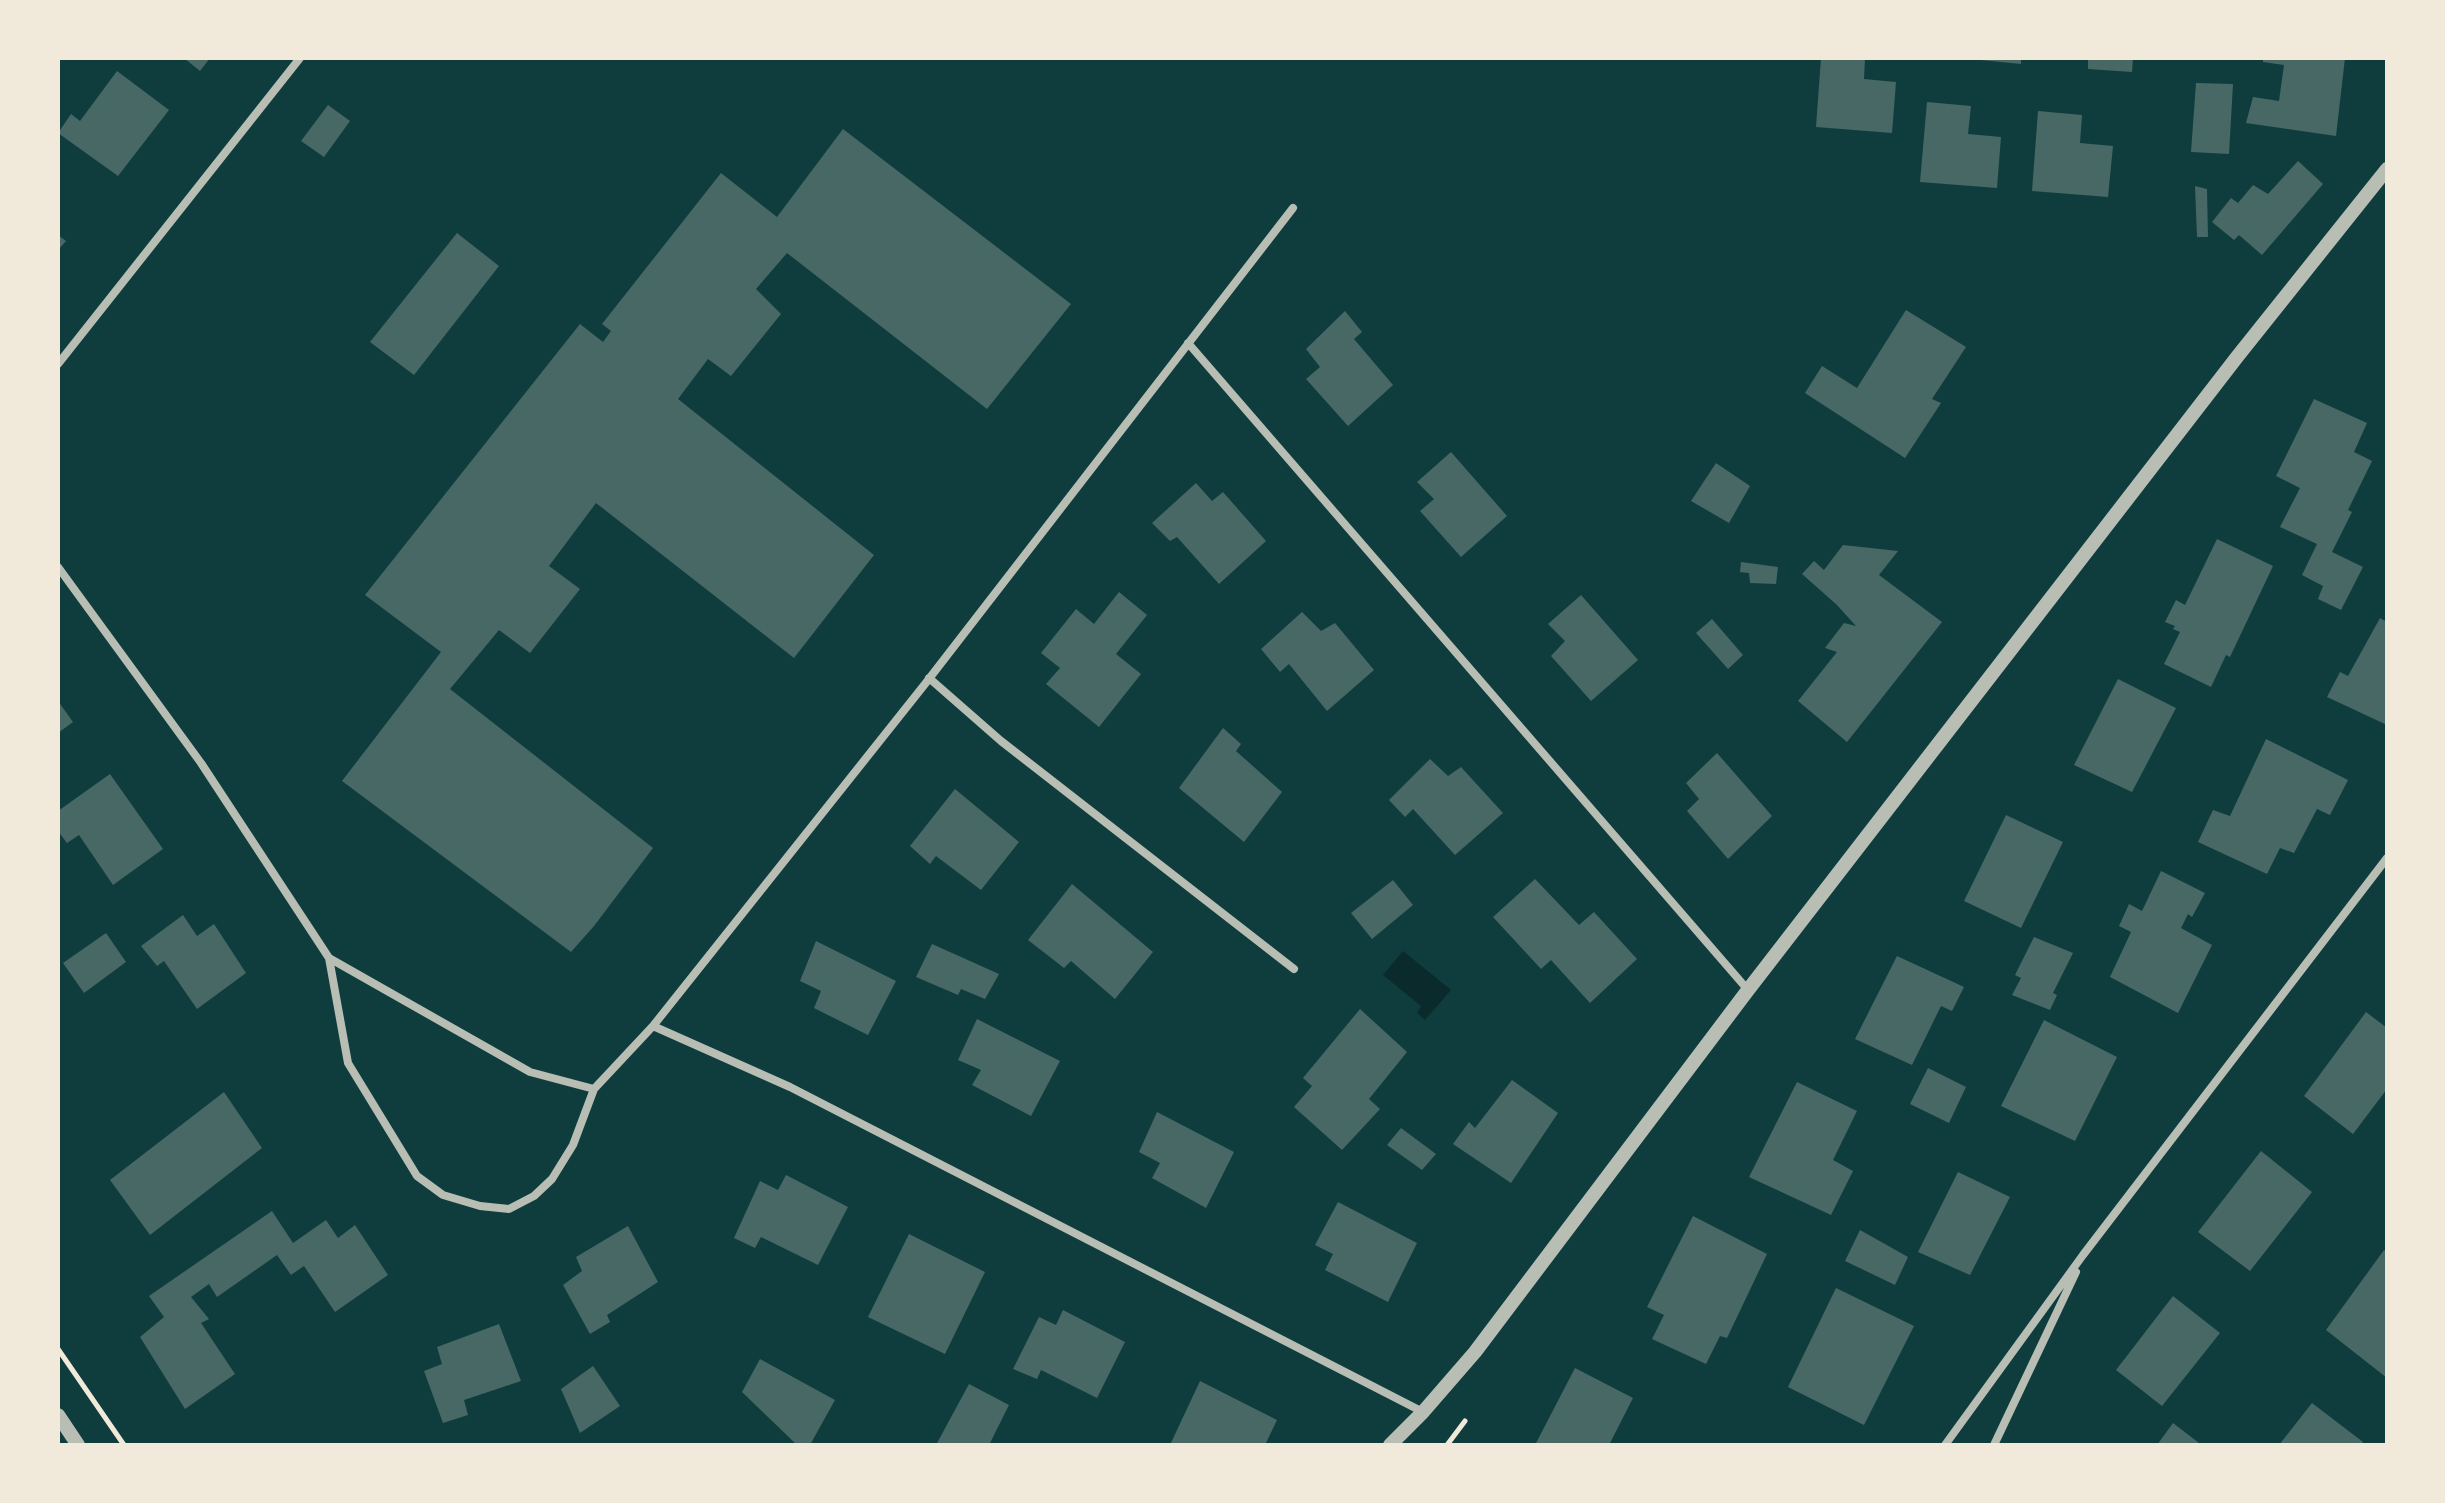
<!DOCTYPE html>
<html>
<head>
<meta charset="utf-8">
<style>
  body { margin:0 }
  #map { position:relative; width:2445px; height:1503px; overflow:hidden; background:#0f3d3e; font-family:"DM Sans",sans-serif }
  canvas { display:block }
  .frame { position:absolute; inset:0; border:60px solid #f1e9da; pointer-events:none }
</style>
</head>
<body>
<div id="map">
<canvas width="2445" height="1503"></canvas>
<div class="frame"></div>
</div>
<script>
const ctx = document.querySelector('canvas').getContext('2d');
ctx.lineJoin = 'round';
function fill(path, color) { ctx.fillStyle = color; ctx.fill(path, 'evenodd'); }
const shape = rows => new Path2D(rows.map(r => 'M' + r).join(''));
function strokePath(path, color, width, dash) { ctx.strokeStyle = color; ctx.lineWidth = width; ctx.lineCap = dash ? 'butt' : 'round'; ctx.setLineDash(dash || []); ctx.stroke(path); }
fill(shape([
  [1403,951,1451,990,1425,1020,1417,1013,1421,1006,1383,975]
]), '#0a2a2b');
fill(shape([
  [184,58,210,58,200,71],
  [1821,58,1865,58,1864,79,1896,82,1892,133,1816,127],
  [1982,58,2021,58,2021,64,1981,60],
  [2088,58,2133,58,2132,72,2088,69],
  [2263,58,2345,58,2336,136,2246,123,2253,97,2279,101,2284,65,2263,62],
  [117,71,169,110,118,176,58,133,71,114,80,121],
  [2196,83,2233,84,2229,154,2191,152],
  [1927,102,1971,106,1968,134,2001,137,1997,188,1920,182],
  [328,105,350,121,324,157,301,141],
  [2038,111,2082,115,2080,143,2113,146,2108,197,2032,191],
  [843,129,1071,304,987,409,787,253,756,289,781,314,731,376,708,359,678,399,874,555,794,658,596,503,549,566,580,589,530,653,499,630,450,689,653,848,594,926,571,952,342,781,441,652,365,595,580,324,603,342,611,331,602,324,721,173,777,217],
  [2298,161,2323,184,2262,255,2239,235,2234,240,2212,222,2231,198,2238,203,2253,185,2268,194],
  [2195,186,2207,189,2208,237,2197,237],
  [457,233,499,266,414,375,370,342],
  [58,235,66,241,58,250],
  [1906,310,1966,347,1932,399,1941,403,1905,458,1805,393,1822,366,1857,388],
  [1345,311,1362,332,1354,339,1393,385,1348,426,1306,379,1320,367,1306,349],
  [2314,399,2367,423,2354,452,2372,461,2348,510,2352,512,2332,552,2363,567,2341,610,2318,599,2323,586,2302,575,2317,544,2280,527,2300,488,2276,476],
  [1451,452,1507,516,1461,557,1420,511,1434,499,1417,482],
  [1716,463,1750,486,1729,523,1691,501],
  [1196,483,1212,501,1223,492,1266,541,1219,584,1177,537,1170,541,1152,523],
  [2217,539,2273,566,2230,657,2226,655,2211,687,2164,664,2180,632,2173,629,2175,626,2165,622,2176,600,2185,605],
  [1843,545,1898,551,1879,575,1942,622,1847,742,1798,701,1837,652,1825,648,1844,623,1856,626,1837,605,1802,574,1814,561,1824,570],
  [1741,562,1778,567,1776,584,1750,583,1749,573,1740,572],
  [1119,592,1147,615,1116,654,1141,674,1099,727,1046,684,1060,668,1041,653,1076,609,1094,624],
  [1581,595,1638,660,1591,701,1551,656,1565,641,1548,624],
  [1302,612,1321,631,1335,623,1374,670,1327,711,1289,664,1280,672,1261,649],
  [2380,618,2387,622,2387,725,2327,697,2340,672,2348,676],
  [1712,619,1743,655,1728,669,1696,633],
  [2118,679,2176,708,2132,792,2074,765],
  [58,701,73,722,58,733],
  [1223,728,1241,744,1236,751,1282,792,1244,842,1179,788],
  [2266,739,2348,780,2330,815,2317,809,2294,853,2280,848,2267,874,2198,842,2213,810,2230,816],
  [1717,753,1772,816,1728,859,1687,811,1699,799,1686,783],
  [1430,759,1448,776,1461,767,1503,813,1455,855,1413,809,1405,817,1389,800],
  [110,774,163,849,113,885,79,835,67,843,58,831,58,811],
  [955,789,1019,842,981,890,936,856,930,864,910,846],
  [2006,815,2063,842,2021,928,1964,901],
  [2161,871,2205,893,2192,917,2188,914,2181,928,2212,945,2178,1013,2110,977,2131,932,2119,926,2129,904,2142,911],
  [1535,879,1579,925,1594,912,1637,959,1590,1003,1551,960,1541,969,1493,917],
  [1393,880,1413,905,1372,939,1351,913],
  [1072,884,1153,952,1115,999,1071,961,1064,968,1028,940],
  [183,915,197,936,214,924,246,973,197,1009,164,961,157,966,141,946],
  [106,933,126,962,84,993,63,963],
  [2034,937,2073,953,2053,993,2057,995,2050,1010,2012,995,2021,978,2015,975],
  [816,941,896,981,868,1035,814,1008,821,991,800,981],
  [932,944,999,974,985,999,961,989,958,995,916,977],
  [1897,956,1964,987,1952,1011,1941,1006,1912,1065,1855,1039],
  [1360,1009,1407,1052,1369,1099,1380,1109,1342,1150,1294,1107,1312,1086,1303,1078],
  [2366,1012,2387,1028,2387,1089,2353,1134,2304,1096],
  [977,1019,1060,1061,1031,1116,972,1085,981,1070,958,1060],
  [2044,1020,2117,1057,2075,1141,2001,1106],
  [1928,1068,1966,1087,1949,1123,1910,1104],
  [1512,1080,1558,1113,1511,1183,1453,1144,1469,1122,1475,1128],
  [1797,1082,1857,1111,1833,1160,1853,1171,1831,1215,1749,1177],
  [224,1092,262,1148,150,1235,110,1180],
  [1157,1112,1234,1152,1206,1208,1152,1178,1160,1163,1139,1152],
  [1401,1128,1436,1154,1422,1170,1387,1145],
  [2261,1151,2312,1192,2250,1271,2198,1232],
  [1958,1172,2010,1197,1970,1275,1918,1252],
  [786,1175,848,1207,818,1265,761,1237,755,1248,734,1238,760,1181,778,1190],
  [1338,1202,1417,1243,1388,1302,1325,1270,1333,1254,1315,1245],
  [272,1211,293,1243,326,1220,338,1238,355,1225,388,1275,335,1312,304,1266,291,1275,277,1255,217,1297,209,1284,191,1297,209,1319,201,1323,235,1374,185,1409,140,1337,164,1317,149,1296],
  [1693,1216,1767,1254,1727,1338,1720,1336,1706,1364,1652,1339,1664,1315,1647,1307],
  [628,1226,658,1282,607,1315,610,1322,590,1334,563,1285,582,1271,576,1257],
  [1860,1230,1908,1257,1895,1285,1845,1261],
  [909,1234,985,1272,945,1354,868,1317],
  [2384,1250,2387,1252,2387,1378,2326,1330],
  [1836,1288,1914,1326,1864,1425,1788,1387],
  [2173,1296,2220,1333,2162,1406,2116,1370],
  [1063,1310,1125,1342,1097,1398,1041,1370,1037,1379,1013,1369,1039,1317,1056,1325],
  [499,1324,521,1381,464,1400,468,1415,443,1423,424,1371,442,1364,437,1347],
  [760,1359,835,1400,810,1445,797,1445,742,1392],
  [593,1366,620,1406,580,1433,561,1389],
  [1575,1368,1633,1398,1609,1445,1535,1445],
  [1200,1381,1277,1420,1265,1445,1170,1445],
  [969,1384,1009,1405,989,1445,936,1445],
  [2312,1403,2363,1442,2361,1445,2279,1445],
  [2173,1423,2199,1443,2198,1445,2157,1445]
]), '#486865');
strokePath(shape([
  [58,1349,124,1445],
  [1447,1445,1465,1421]
]), '#f1e9da', 5);
strokePath(shape([
  [1188,343,1748,990],
  [58,364,300,58],
  [58,567,201,763,329,958,348,1063,417,1176,443,1195,480,1206,509,1209,534,1196,552,1179,573,1145,594,1089,653,1026,790,1087,1423,1412],
  [929,678,1001,741,1294,969],
  [329,958,530,1072,594,1089],
  [653,1026,925,684,1293,208],
  [1945,1445,2083,1255,2387,858],
  [1994,1445,2076,1272]
]), '#b8beb3', 8);
strokePath(shape([
  [58,1415,78,1445],
  [1390,1445,1423,1412,1475,1352,1748,990,2237,357,2387,169]
]), '#b8beb3', 14);
</script>
</body>
</html>
